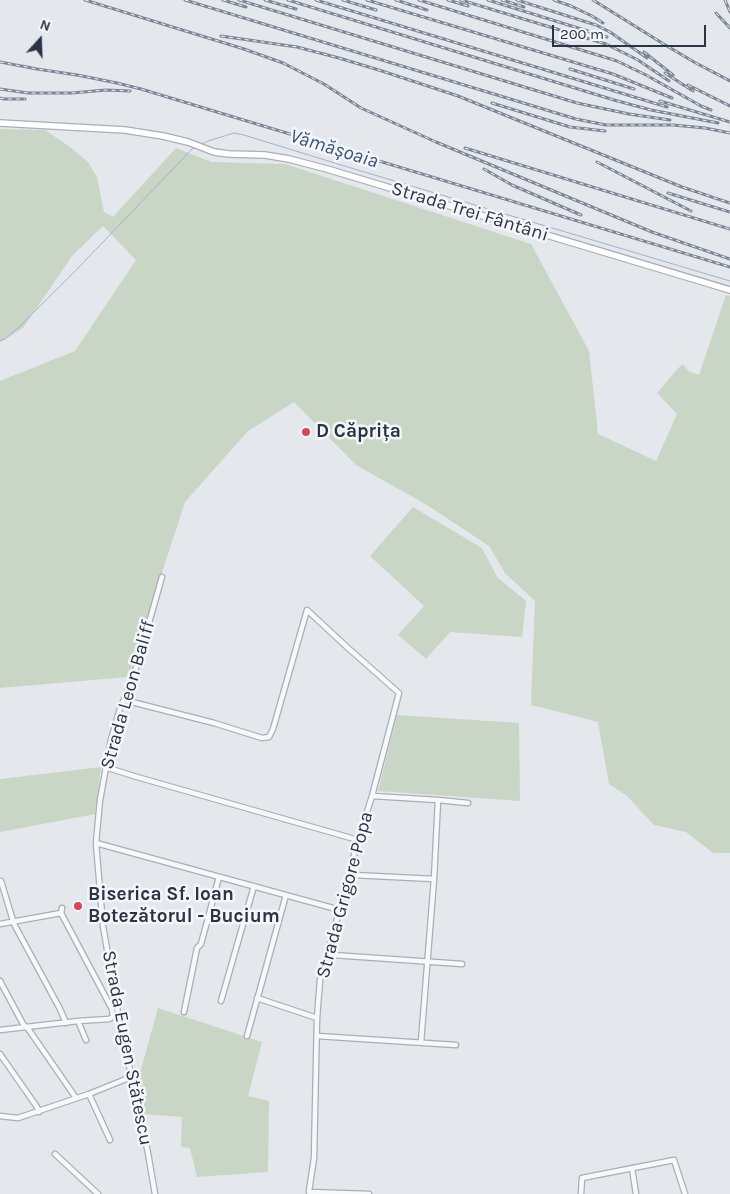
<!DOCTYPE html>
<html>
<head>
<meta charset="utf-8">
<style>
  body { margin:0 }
  #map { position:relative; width:730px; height:1194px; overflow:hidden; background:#e4e7ec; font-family:Karla,sans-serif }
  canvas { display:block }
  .north { position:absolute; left:15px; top:15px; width:50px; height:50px; -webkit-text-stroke:4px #f4f6f9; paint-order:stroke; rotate:20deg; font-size:14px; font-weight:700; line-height:20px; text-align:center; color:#2b3445 }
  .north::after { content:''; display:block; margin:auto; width:18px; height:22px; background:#2b3445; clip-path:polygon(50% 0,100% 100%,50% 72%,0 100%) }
  .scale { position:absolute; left:552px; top:25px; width:154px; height:22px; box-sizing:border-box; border:2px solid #2b3445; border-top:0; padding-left:6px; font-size:15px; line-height:18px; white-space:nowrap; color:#2b3445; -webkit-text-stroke:4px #f4f6f9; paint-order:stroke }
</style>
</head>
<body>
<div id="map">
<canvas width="730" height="1194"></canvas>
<div class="north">N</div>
<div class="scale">200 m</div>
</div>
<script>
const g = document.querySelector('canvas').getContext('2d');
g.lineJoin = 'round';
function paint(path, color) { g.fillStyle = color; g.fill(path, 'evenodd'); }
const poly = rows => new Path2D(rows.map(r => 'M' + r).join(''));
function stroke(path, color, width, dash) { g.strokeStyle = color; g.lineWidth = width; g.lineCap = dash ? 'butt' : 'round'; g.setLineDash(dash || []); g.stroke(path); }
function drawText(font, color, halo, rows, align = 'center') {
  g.font = font + ' Karla,sans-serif'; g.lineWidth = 5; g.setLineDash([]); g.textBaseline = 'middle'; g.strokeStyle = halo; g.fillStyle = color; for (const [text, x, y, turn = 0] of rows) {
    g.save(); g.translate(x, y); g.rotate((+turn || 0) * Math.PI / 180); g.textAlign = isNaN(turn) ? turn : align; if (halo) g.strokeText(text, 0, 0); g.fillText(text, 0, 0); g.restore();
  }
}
const green = poly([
  [0,129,45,130,70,147,88,162,97,177,104,212,113,217,176,148,212,162,285,164,531,244,589,351,598,434,656,461,677,414,657,393,682,364,690,372,699,375,726,295,730,296,730,853,713,853,686,832,654,825,626,795,609,784,598,722,531,705,535,601,505,573,489,546,427,505,356,465,294,402,248,431,185,502,128,677,0,688,0,381,75,351,136,260,103,226,72,256,23,328,0,342],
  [413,507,482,548,497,577,526,601,522,637,450,632,426,659,398,635,424,606,370,556],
  [397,715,519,723,520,801,378,791],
  [101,767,95,814,0,832,0,779],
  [158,1008,262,1042,248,1096,269,1101,268,1172,197,1177,190,1148,181,1147,182,1117,143,1114,137,1084]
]);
const stream = poly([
  [202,144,208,141,234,133,244,135,341,165,730,281],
  [0,341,5,339,18,328,82,264,192,149,196,147]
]);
const street = poly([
  [124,700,214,723,262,738,269,737,273,729,307,610,348,648,399,693,372,796,358,840,328,953,322,968,320,980,317,1018,314,1158,309,1191],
  [105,767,137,777,358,840],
  [372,796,438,800,468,803],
  [96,843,340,910],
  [349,874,353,875,434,879],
  [1,881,14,924,60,1009,66,1023],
  [0,924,61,913],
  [328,953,333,955,462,964],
  [0,981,23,1024,29,1030,76,1098],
  [257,998,317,1018],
  [221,1001,254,886],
  [184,1012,197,948,201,944,219,877],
  [78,1021,86,1040],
  [0,1030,78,1021,109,1019,113,1017,112,1009,61,913,62,908],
  [247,1036,286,895],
  [317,1036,456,1045],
  [421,1042,434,879,438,800],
  [0,1054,37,1107,39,1112],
  [89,1094,110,1140],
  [0,1116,18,1118,89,1094,131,1077],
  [55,1154,98,1194],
  [632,1168,636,1194],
  [309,1192,369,1194],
  [155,1194,148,1153,119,1019,103,926,96,843,100,800,111,740,121,705,124,700,137,665,162,577],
  [581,1194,582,1178,674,1160,685,1194]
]);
const secondary = poly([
  [0,123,125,130,163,136,188,142,214,152,229,154,265,155,289,159,327,169,730,290]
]);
const rail = poly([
  [85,0,244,49,283,63,324,84,361,108,436,142,652,232,730,259],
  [185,0,576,119,606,125,673,125,705,128,730,133],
  [223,0,246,7],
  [239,0,577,103,629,114,670,120],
  [265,0,296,9],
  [288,0,614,100,651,110,718,123],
  [316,0,667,107],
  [343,0,376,10],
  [367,0,613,74,672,98],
  [396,0,427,10],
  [419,0,617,61,646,75,701,106,711,110],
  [448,0,468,6],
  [461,0,606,44,638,60,669,81],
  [488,0,607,37],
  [502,0,524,7],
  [517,0,596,25,610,32,647,58],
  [554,0,571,6,592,16,603,23],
  [593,0,662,43,694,62,730,81],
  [725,0,730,12],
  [716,13,730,28],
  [221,36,297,47,339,58,382,71,458,96,682,187,730,203],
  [644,52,673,75],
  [0,62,37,69,77,75,117,83,141,89,730,267],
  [570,69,634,89],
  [665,73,693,91],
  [688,85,730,106],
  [0,89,28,93,72,93,106,90,130,91],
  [0,98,4,99,25,99],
  [660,101,730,122],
  [492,103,570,127,605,131],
  [465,148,730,229],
  [597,162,691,211],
  [484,169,512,185,581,215],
  [668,193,730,212]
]);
const markers = [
  [306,432,5,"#d1495b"],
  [78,906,5,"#d1495b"]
];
const streetNames = [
  ["Strada Trei Fântâni",470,212,17],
  ["Strada Leon Baliff",128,695,-74],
  ["Strada Grigore Popa",345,895,-75],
  ["Strada Eugen Stătescu",127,1048,79]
];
const poiNames = [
  ["D Căprița",316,432],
  ["Biserica Sf. Ioan",88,895],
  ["Botezătorul - Bucium",88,917]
];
const waterNames = [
  ["Vămășoaia",334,149,17]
];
paint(green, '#c9d6c5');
stroke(stream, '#9fb4cc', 1);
stroke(street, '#a9aeb7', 7);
stroke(secondary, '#a9aeb7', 8);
stroke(street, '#f7f8fa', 4.5);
stroke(secondary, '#fff', 5.5);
stroke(rail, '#7d8696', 3);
stroke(rail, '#f4f6f9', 1, [4]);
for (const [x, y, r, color] of markers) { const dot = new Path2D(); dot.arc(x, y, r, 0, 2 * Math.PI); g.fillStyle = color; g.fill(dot); stroke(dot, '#f4f6f9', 2); }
drawText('19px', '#2b3445', '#f4f6f9', streetNames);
drawText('bold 19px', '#2b3445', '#f4f6f9', poiNames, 'left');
drawText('italic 20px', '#34527a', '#f4f6f9', waterNames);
</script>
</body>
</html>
